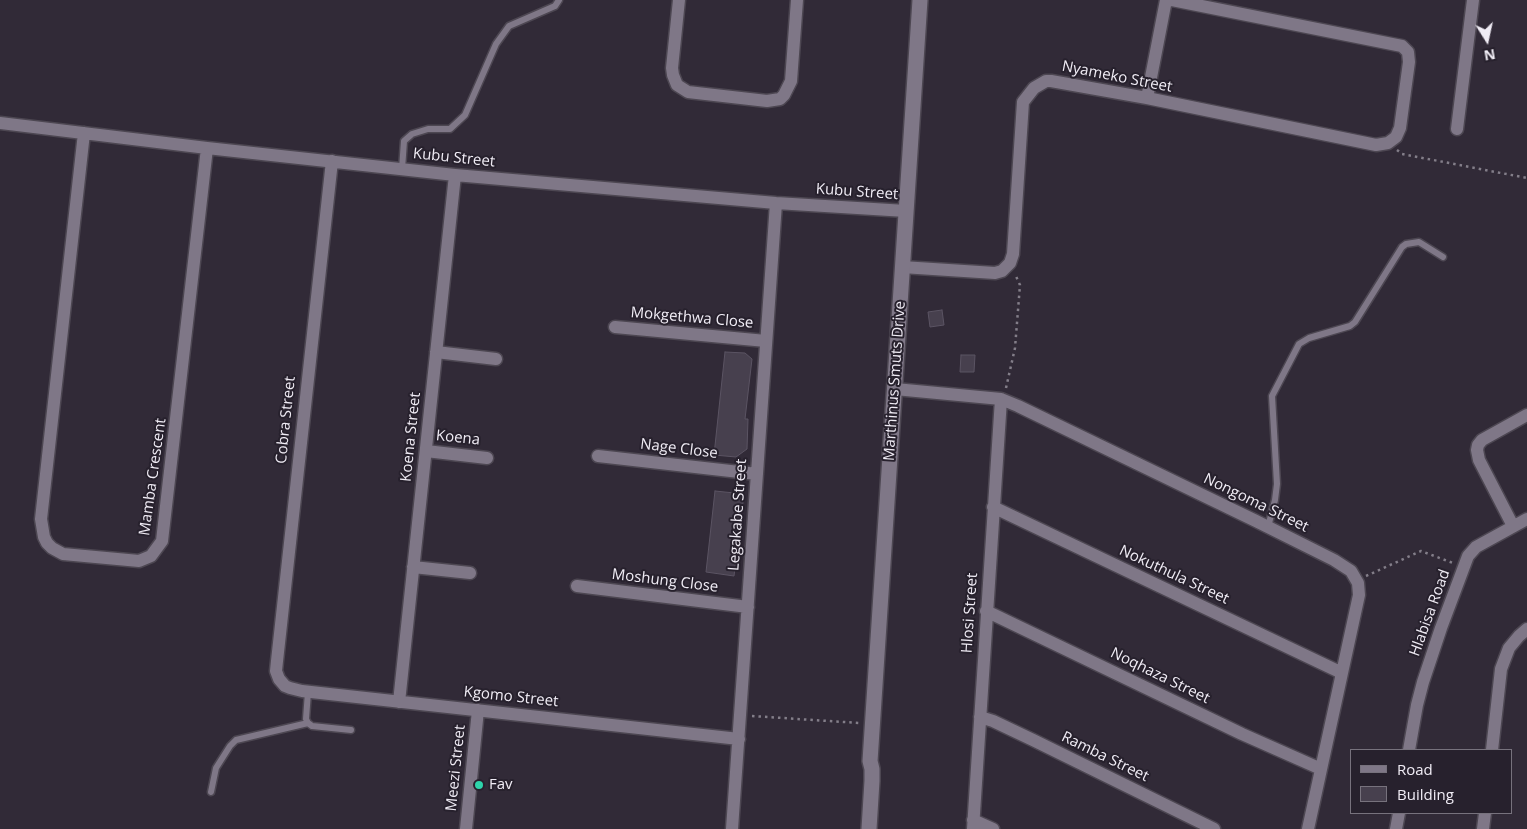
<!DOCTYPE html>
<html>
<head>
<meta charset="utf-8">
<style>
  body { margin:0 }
  #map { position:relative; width:1527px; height:829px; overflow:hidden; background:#312a37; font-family:"Open Sans",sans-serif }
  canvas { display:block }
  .legend { position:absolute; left:1350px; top:749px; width:162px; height:65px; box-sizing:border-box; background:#27212d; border:1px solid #77727d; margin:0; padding:6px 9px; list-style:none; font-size:15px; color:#f0ecf5 }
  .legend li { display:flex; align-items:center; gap:10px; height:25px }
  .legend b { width:25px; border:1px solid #77727d }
  .north { position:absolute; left:1462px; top:15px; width:50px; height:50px; -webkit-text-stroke:4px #27212d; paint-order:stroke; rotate:170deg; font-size:14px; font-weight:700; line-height:20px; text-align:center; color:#f0ecf5 }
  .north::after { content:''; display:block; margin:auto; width:18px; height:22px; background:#f0ecf5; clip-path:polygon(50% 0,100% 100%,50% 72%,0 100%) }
</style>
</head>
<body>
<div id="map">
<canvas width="1527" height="829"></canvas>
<ul class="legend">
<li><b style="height:6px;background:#7f7787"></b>Road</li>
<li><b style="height:14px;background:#47404e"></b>Building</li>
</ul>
<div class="north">N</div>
</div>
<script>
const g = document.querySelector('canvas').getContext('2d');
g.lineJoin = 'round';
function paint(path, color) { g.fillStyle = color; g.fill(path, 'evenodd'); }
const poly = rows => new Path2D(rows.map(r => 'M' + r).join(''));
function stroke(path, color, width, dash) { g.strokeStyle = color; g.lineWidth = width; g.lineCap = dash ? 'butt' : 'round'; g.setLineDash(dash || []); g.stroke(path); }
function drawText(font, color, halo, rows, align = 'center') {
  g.font = font + ' "Open Sans",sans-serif'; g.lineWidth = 4; g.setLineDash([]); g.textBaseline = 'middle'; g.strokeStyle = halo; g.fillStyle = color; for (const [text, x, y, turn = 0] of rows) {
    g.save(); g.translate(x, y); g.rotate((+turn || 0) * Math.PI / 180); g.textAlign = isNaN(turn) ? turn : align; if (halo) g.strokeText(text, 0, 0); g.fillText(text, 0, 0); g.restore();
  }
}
const building = poly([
  [942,310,944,325,930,327,928,312,942,310],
  [725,352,745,353,752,359,745,419,748,419,747,449,736,457,714,455,725,352],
  [961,355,975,355,974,372,960,372,961,355],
  [715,491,744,494,734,576,706,572,715,491]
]);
const path = poly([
  [1397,150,1402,154,1527,178],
  [1006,388,1015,348,1020,285,1015,274],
  [1366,576,1421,551,1453,563],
  [752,716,859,723]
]);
const service = poly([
  [402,169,404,141,412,134,428,129,450,129,465,115,496,44,509,26,555,6,559,0],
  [1268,527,1275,500,1277,484,1272,396,1299,344,1309,338,1350,326,1355,322,1402,247,1406,244,1419,242,1443,257],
  [308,692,306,719,308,723,312,726,351,730],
  [211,792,216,768,230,746,236,740,308,723]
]);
const minor = poly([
  [679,0,672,68,673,75,677,85,688,92,767,101,780,99,784,95,791,81,797,0],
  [1147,98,1166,0],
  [0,123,207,148,455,175,776,203,906,211],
  [1457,129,1473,0],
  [84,133,41,519,44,537,47,543,52,548,63,554,139,561,151,556,162,541,207,148],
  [332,161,277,661,276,671,279,679,285,686,290,688,302,691,739,739],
  [902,267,995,273,1002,271,1010,263,1013,254,1023,102,1034,88,1046,81,1051,81,1147,98,1376,145,1388,143,1396,137,1400,128,1409,62,1408,52,1402,46,1172,0],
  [615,327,766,341],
  [436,352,496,359],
  [895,389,1001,399,1018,406,1256,521,1334,560,1351,571,1358,583,1359,595,1308,829],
  [426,451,487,458],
  [598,456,757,474],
  [993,507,1342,673],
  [1513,526,1479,460,1477,450,1478,445,1482,440,1527,415],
  [413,567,470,573],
  [577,586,748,607],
  [986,611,1242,734,1321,769],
  [399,702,455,175],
  [980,717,993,721,1033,740,1214,829],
  [1409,750,1417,705,1423,682,1441,628,1468,556,1476,547,1527,519],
  [1492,750,1501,669,1509,648,1519,636,1527,629],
  [973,820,993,829],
  [466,829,478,710],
  [732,829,776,203],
  [973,829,1001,399],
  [1396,829,1399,813],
  [1483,829,1485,813]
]);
const tertiary = poly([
  [869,829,872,781,872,769,870,761,920,0]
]);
const markers = [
  [479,785,5,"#2ed4ab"]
];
const streetNames = [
  ["Nyameko Street",1117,77,11],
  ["Kubu Street",454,158,6],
  ["Kubu Street",857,192,4],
  ["Mokgethwa Close",692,318,5],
  ["Marthinus Smuts Drive",895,381,-86],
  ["Cobra Street",286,420,-84],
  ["Koena Street",411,437,-84],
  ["Koena",458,438,6],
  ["Nage Close",679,449,7],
  ["Mamba Crescent",153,477,-82],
  ["Nongoma Street",1256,503,26],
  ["Legakabe Street",738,515,-86],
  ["Nokuthula Street",1174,575,25],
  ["Moshung Close",665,581,7],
  ["Hlosi Street",970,613,-86],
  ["Hlabisa Road",1430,613,-70],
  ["Noqhaza Street",1160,676,26],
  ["Kgomo Street",511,697,6],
  ["Ramba Street",1105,757,26],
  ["Meezi Street",456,768,-84]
];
const poiNames = [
  ["Fav",489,785]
];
paint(building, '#47404e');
stroke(building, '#5b5463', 1);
stroke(service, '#4d4752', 9);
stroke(minor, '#4d4752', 15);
stroke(tertiary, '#4d4752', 18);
stroke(path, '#837e89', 2.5, [2.5, 4]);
stroke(service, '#7f7787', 6);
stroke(minor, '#7f7787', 12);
stroke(tertiary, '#7f7787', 15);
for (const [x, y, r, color] of markers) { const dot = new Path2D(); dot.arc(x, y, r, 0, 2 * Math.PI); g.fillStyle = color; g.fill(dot); stroke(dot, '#27212d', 2); }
drawText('15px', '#f0ecf5', '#27212d', streetNames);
drawText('15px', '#f0ecf5', '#27212d', poiNames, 'left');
</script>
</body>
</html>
